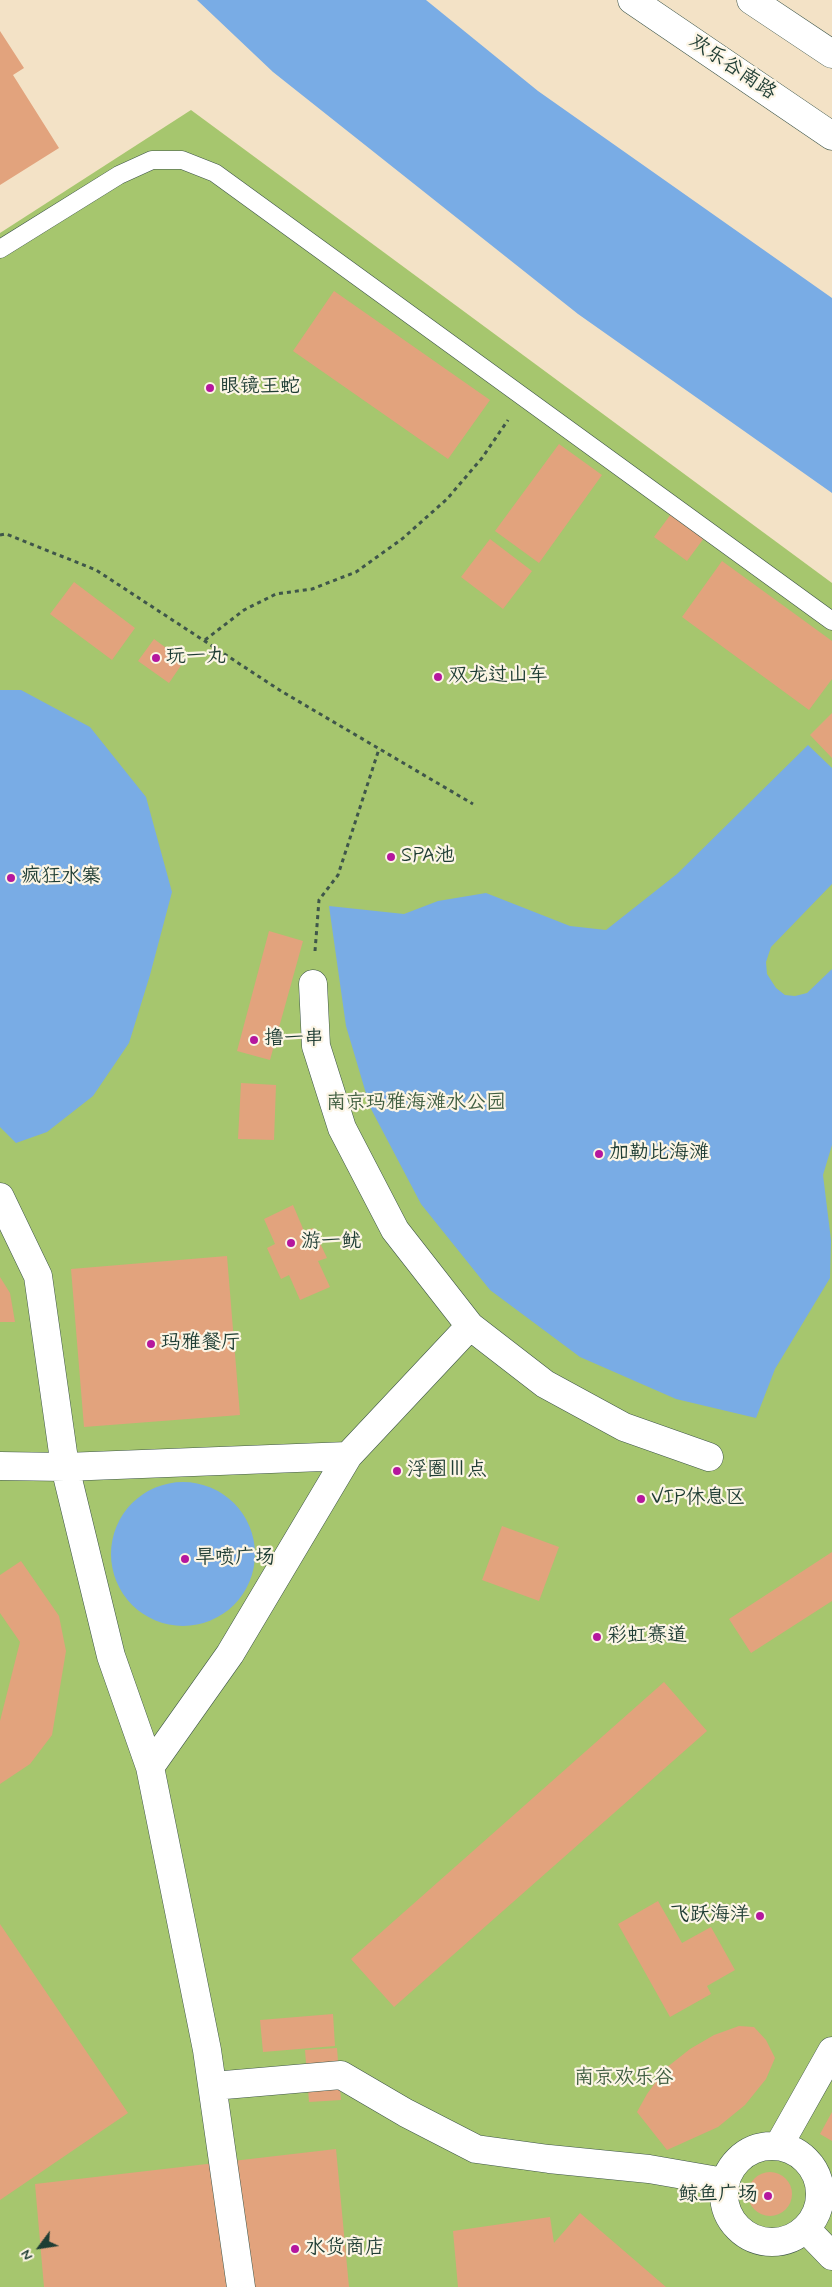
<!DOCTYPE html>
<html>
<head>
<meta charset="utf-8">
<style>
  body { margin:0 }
  #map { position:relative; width:832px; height:2287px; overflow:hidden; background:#f3e2c6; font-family:Mynerve,sans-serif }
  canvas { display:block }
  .north { position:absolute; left:15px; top:2222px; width:50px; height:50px; -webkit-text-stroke:4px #fcf5e5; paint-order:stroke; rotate:239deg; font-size:14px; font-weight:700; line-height:20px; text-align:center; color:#1f3d34 }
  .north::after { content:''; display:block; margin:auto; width:18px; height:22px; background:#1f3d34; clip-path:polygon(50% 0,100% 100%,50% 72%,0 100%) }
</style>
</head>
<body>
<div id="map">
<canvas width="832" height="2287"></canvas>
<div class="north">N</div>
</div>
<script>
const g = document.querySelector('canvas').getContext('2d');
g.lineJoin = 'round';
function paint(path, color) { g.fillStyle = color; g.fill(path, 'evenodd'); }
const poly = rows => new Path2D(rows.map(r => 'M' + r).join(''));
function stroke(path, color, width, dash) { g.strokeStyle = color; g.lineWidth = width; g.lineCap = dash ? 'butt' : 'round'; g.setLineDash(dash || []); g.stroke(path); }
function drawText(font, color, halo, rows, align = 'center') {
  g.font = font + ' Mynerve,"LXGW WenKai TC",sans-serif'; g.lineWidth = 4.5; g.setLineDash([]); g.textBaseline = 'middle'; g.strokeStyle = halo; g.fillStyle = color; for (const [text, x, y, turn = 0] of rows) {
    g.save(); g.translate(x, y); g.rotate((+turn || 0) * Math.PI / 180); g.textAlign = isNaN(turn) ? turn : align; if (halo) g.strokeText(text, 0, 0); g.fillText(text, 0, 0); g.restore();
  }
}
const green = poly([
  [191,110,832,583,832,2287,0,2287,0,233]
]);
const water = poly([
  [197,0,426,0,538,91,832,298,832,493,578,314,273,72],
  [0,690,21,690,90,727,146,797,172,892,150,975,129,1043,93,1096,47,1132,16,1143,0,1127],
  [808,745,832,768,832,884,771,947,766,962,767,974,776,988,785,995,795,996,807,993,832,969,832,1145,823,1175,831,1240,830,1278,775,1369,756,1418,676,1399,580,1357,490,1290,421,1204,370,1107,346,1026,329,906,404,914,438,901,486,893,570,926,606,930,677,874],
  '111 1554a72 72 0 1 1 144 0a72 72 0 1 1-144 0Z'
]);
const building = poly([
  [0,31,24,68,13,75,59,148,0,185],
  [334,291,490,400,448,459,293,351],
  [559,444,602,475,539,563,495,531],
  [671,514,704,538,687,561,654,537],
  [490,539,532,571,503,609,461,577],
  [722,561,832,641,832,679,809,710,682,617],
  [74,582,135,628,112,660,50,614],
  [154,639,184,661,169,683,138,661],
  [832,713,832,758,810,735],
  [269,931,303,941,270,1060,237,1051],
  [241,1083,276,1085,274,1140,238,1139],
  [293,1205,304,1231,313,1228,327,1258,318,1261,330,1287,300,1300,289,1275,281,1279,267,1248,275,1244,264,1219],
  [227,1256,240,1415,84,1427,71,1269],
  [0,1277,10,1293,15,1322,0,1322],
  [502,1526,559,1547,539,1601,482,1580],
  [832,1552,832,1601,751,1653,729,1619],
  [21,1561,59,1616,66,1651,52,1735,30,1764,0,1784,0,1721,20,1642,0,1613,0,1575],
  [664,1682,707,1731,394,2007,351,1959],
  [658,1901,682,1943,711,1927,735,1970,707,1986,711,1994,670,2017,618,1924],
  [0,1924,128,2113,0,2200],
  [333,2014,335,2046,263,2052,260,2020],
  [739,2026,754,2027,766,2040,775,2058,766,2079,745,2105,718,2127,667,2150,637,2112,647,2094,666,2068,690,2049,714,2035],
  [337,2048,341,2100,309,2102,305,2050],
  [832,2112,832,2141,820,2134],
  [336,2149,349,2287,44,2287,35,2184],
  '748 2194a22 22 0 1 1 44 0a22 22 0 1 1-44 0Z',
  [580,2213,666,2287,458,2287,453,2231,550,2217,554,2243]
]);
const path = poly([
  [0,535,6,534,96,570,281,691,473,804],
  [205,640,244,610,276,594,312,589,356,572,402,539,447,499,482,458,508,420],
  [315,951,319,900,338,875,379,749]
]);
const lane = poly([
  [0,249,119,175,152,160,182,160,215,173,832,621]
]);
const street = poly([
  [313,984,316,1046,342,1128,395,1230,470,1326,545,1384,624,1427,709,1457],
  [0,1197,38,1276,65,1467,111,1656,150,1767,207,2050,241,2287],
  [0,1466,65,1467,348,1456],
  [150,1767,230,1654,348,1456,470,1326],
  [213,2086,341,2075,406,2113,476,2149,549,2159,649,2169,724,2182],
  [779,2145,832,2051],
  '724 2194a48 48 0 1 1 96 0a48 48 0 1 1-96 0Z',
  [806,2229,832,2256]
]);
const secondary = poly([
  [632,0,832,136],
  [751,0,832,54]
]);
const markers = [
  [210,388,5,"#b5179e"],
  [156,658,5,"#b5179e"],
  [438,677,5,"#b5179e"],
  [391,857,5,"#b5179e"],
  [11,878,5,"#b5179e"],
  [254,1040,5,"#b5179e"],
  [599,1154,5,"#b5179e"],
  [291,1243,5,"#b5179e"],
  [151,1344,5,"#b5179e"],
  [397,1471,5,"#b5179e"],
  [641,1499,5,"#b5179e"],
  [185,1559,5,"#b5179e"],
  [597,1637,5,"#b5179e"],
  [760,1916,5,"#b5179e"],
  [768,2196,5,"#b5179e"],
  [295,2249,5,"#b5179e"]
];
const streetNames = [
  ["欢乐谷南路",732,68,34]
];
const poiNames = [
  ["眼镜王蛇",220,388],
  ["玩一丸",166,658],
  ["双龙过山车",448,677],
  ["SPA池",401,857],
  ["疯狂水寨",21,878],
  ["撸一串",264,1040],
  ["加勒比海滩",609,1154],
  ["游一鱿",301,1243],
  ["玛雅餐厅",161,1344],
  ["浮圈Ⅲ点",407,1471],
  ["VIP休息区",651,1499],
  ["旱喷广场",195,1559],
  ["彩虹赛道",607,1637],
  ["飞跃海洋",750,1916,"right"],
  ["鲸鱼广场",758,2196,"right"],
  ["水货商店",305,2249]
];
const parkNames = [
  ["南京玛雅海滩水公园",416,1104],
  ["南京欢乐谷",624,2079]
];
paint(green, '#a6c66e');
paint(water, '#79ace5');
paint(building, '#e2a37d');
stroke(lane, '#3f564a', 19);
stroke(street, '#3f564a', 29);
stroke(secondary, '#3f564a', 29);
stroke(path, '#3f564a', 3, [4, 4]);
stroke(lane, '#fff', 18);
stroke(street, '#fff', 28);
stroke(secondary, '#fff', 28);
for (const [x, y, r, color] of markers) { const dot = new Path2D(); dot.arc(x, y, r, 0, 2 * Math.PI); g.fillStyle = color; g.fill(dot); stroke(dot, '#fcf5e5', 2); }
drawText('20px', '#1f3d34', '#fcf5e5', streetNames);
drawText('20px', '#1f3d34', '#fcf5e5', poiNames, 'left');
drawText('20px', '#415f42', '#fcf5e5', parkNames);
</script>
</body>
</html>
